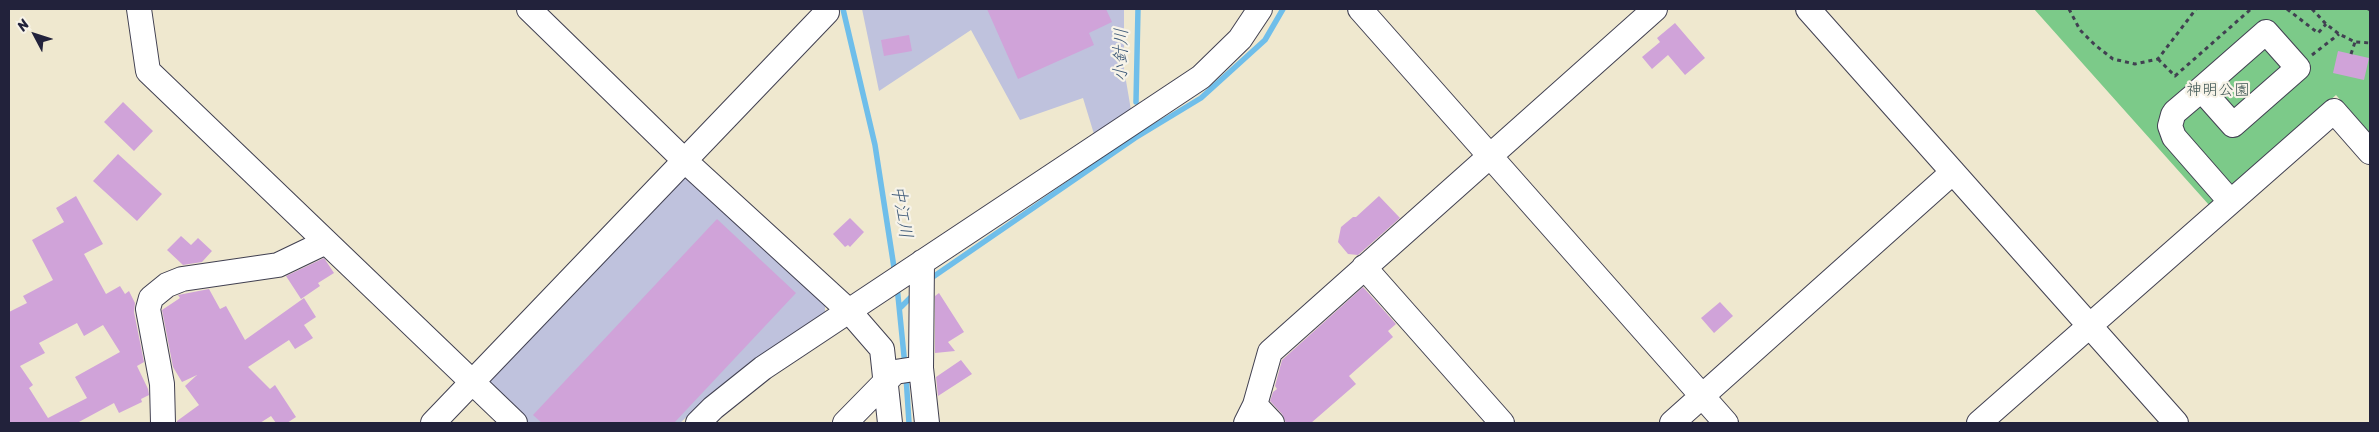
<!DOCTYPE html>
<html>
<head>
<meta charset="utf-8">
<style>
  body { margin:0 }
  #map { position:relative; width:2379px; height:432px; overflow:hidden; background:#efe8cf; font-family:Sriracha,sans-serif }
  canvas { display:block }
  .frame { position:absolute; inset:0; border:10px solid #22223b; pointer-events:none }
  .north { position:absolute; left:10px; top:10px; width:50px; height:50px; -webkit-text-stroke:4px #f7f3e8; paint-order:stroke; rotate:310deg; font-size:14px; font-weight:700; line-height:20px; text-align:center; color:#22223b }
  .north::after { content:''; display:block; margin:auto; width:18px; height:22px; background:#22223b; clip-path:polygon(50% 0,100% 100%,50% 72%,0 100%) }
</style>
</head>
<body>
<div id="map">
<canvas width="2379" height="432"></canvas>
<div class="frame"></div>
<div class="north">N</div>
</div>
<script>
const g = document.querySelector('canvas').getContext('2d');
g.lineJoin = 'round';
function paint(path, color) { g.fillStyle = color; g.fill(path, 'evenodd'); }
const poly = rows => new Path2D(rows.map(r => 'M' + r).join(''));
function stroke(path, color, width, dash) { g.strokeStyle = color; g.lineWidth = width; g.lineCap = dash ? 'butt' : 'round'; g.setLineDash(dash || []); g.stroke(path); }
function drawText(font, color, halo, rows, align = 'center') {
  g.font = font + ' Sriracha,"Klee One",sans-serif'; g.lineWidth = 4.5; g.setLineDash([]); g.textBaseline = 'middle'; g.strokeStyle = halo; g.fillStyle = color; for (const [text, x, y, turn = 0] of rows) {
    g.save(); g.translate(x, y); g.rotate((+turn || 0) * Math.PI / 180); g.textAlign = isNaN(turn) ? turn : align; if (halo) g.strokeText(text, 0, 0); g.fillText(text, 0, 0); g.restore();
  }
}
const industrial = poly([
  [862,9,1124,9,1124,69,1131,110,1094,134,1083,98,1020,120,971,30,879,91],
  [681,176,689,177,825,305,825,315,702,403,680,423,526,423,488,386,487,378]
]);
const green = poly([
  [2034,9,2370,9,2370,133,2336,95,2235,187,2231,183,2209,205]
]);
const stream = poly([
  [843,9,875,145,895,274],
  [1136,102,1138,9],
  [927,281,1135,138,1201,98,1265,40,1283,9],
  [897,286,905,366],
  [901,307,915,293],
  [906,376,909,423]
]);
const building = poly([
  [987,9,1106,9,1112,22,1089,33,1094,45,1018,79],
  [1675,23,1705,58,1685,75,1668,55,1652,69,1642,57,1660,42,1657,38],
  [909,35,912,51,884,56,881,40],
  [2338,51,2369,58,2364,80,2333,73],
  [123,102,153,131,134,151,104,122],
  [118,154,162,194,137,221,93,181],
  [76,196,103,244,84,254,106,294,120,286,125,294,129,291,135,303,134,312,144,362,137,366,148,389,149,395,141,399,142,402,119,413,114,403,77,423,9,423,9,312,27,303,23,296,53,280,32,240,64,222,56,208],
  [77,323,84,336,103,325,120,352,75,377,87,398,48,418,29,388,33,385,20,366,45,353,39,343],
  [1379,196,1400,218,1358,255,1348,254,1338,242,1341,227,1353,217,1356,217],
  [850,218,864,232,850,247,848,245,845,247,833,234],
  [717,219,796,293,674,423,542,423,533,415],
  [181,236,191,245,198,238,212,251,202,262,183,265,167,250],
  [324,258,334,273,318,283,320,286,301,299,286,276],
  [1363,287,1396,324,1388,331,1393,337,1349,376,1356,384,1311,423,1286,423,1282,414,1270,401,1273,392,1277,389,1275,386,1282,360],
  [209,289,220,309,226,306,245,340,304,298,316,317,304,325,313,338,295,349,289,340,248,367,270,389,275,385,296,417,287,423,276,423,271,416,260,423,177,423,177,421,199,405,185,386,197,375,182,382,173,367,162,310,180,298,178,295],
  [939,293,964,332,948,342,955,351,935,353,935,296],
  [1720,302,1733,316,1714,333,1701,318],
  [961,360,972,374,938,396,936,377]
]);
const path = poly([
  [2069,9,2080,30,2095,45,2113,59,2135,64,2158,59,2196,9],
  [2287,9,2318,33,2326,24],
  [2312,9,2326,24,2339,34,2355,42,2370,43],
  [2368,9,2370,10],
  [2351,54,2355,42],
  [2312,55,2339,34],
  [2158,59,2175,76,2251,9]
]);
const minor = poly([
  [139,9,148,71,515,423],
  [529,9,684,160,849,311,882,349,890,423],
  [1360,9,1726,423],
  [1808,9,2176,423],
  [2201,89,2233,125,2298,68,2266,32,2201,89,2195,95,2175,112,2173,115,2170,126,2174,137,2230,201],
  [922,262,921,368,927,423],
  [1364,267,1502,423],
  [1255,405,1272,423],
  [163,423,162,384,148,309,151,298,167,285,182,279,278,265,326,242],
  [433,423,827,12],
  [698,423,713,408,763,368,1201,77,1240,39,1260,9],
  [845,423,895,372,921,368],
  [1246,423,1255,405,1270,352,1655,9],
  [1672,423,1953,172],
  [1979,423,2334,111,2370,152]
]);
const parkNames = [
  ["神明公園",2218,91]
];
const waterNames = [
  ["小針川",1122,55,-89],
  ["中江川",901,212,81]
];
paint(industrial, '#bfc2dd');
paint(green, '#7cca89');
stroke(stream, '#6fbeea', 5.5);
paint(building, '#d0a3d9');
stroke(minor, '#414051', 26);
stroke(path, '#414051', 3, [4, 4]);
stroke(minor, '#fff', 24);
drawText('16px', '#3d5452', '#f7f3e8', parkNames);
drawText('italic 18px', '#3d5978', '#f7f3e8', waterNames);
</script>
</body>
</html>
